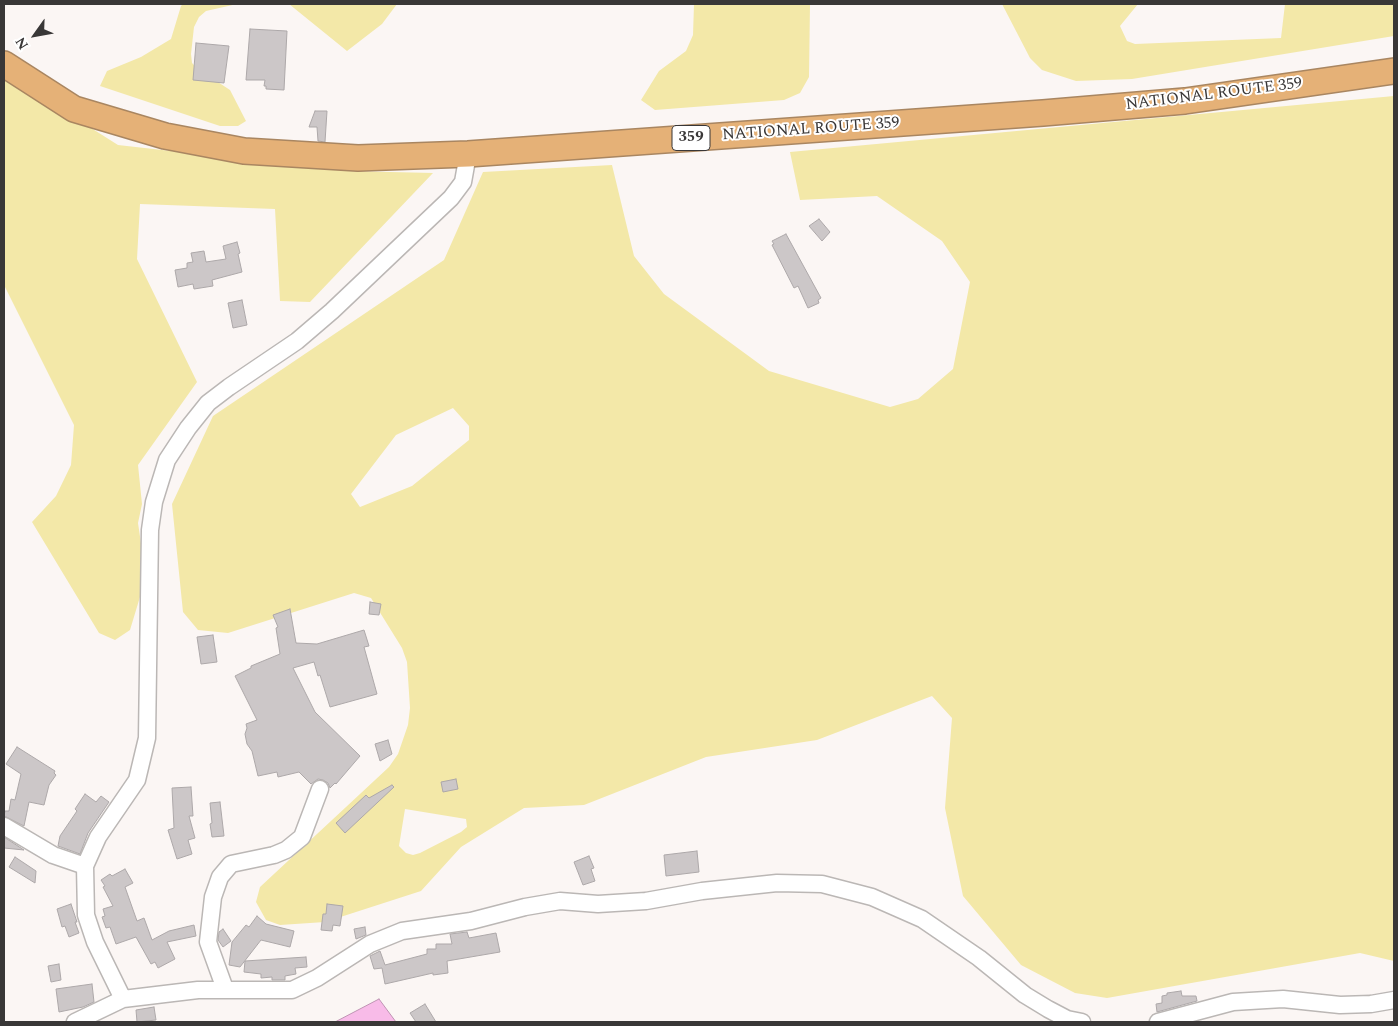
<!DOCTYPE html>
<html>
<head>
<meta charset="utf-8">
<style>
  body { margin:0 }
  #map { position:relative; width:1398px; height:1026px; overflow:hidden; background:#fbf6f4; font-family:Spectral,serif }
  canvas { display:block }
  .frame { position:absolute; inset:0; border:5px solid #393737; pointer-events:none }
  .north { position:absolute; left:10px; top:10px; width:50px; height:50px; -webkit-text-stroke:4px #fff; paint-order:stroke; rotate:238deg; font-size:14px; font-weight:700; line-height:20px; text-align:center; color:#393737 }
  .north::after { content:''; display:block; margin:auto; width:18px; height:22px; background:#393737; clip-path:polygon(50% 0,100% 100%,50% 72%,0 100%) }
</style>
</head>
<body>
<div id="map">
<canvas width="1398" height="1026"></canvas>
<div class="frame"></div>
<div class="north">N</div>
</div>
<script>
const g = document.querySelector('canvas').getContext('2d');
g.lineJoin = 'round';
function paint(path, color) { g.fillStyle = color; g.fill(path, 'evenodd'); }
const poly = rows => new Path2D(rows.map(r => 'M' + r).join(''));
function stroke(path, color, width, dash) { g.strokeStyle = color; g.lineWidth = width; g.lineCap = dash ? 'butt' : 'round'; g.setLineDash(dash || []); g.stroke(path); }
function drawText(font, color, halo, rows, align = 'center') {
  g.font = font + ' Spectral,serif'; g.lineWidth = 4; g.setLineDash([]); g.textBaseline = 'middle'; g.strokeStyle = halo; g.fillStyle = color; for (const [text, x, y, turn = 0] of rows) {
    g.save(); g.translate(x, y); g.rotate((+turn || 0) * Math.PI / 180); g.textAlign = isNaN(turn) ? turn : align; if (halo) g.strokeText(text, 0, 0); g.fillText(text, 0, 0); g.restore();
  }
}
const green = poly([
  [183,4,237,4,206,11,199,17,194,27,191,54,192,63,198,69,230,90,246,121,238,126,220,126,100,86,107,71,141,57,171,39,181,6],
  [289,4,397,4,382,24,347,51],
  [694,4,810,4,809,77,800,93,784,100,655,110,641,100,659,71,686,51,693,35],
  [1002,4,1138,4,1120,26,1127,41,1135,44,1281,38,1285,4,1394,4,1394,36,1132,79,1076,81,1042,70,1030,58],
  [4,73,118,145,348,171,433,173,310,302,280,301,275,209,140,204,137,259,197,382,138,465,142,504,138,523,146,577,130,630,115,640,99,633,32,522,56,496,71,465,74,425,4,285],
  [1394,96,1394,961,1360,953,1107,998,1075,993,1021,965,963,896,945,808,952,718,932,696,817,740,706,757,584,805,524,808,461,847,421,891,325,922,280,925,266,920,256,902,260,887,389,767,398,754,408,725,410,708,407,662,402,648,371,598,354,593,228,633,198,630,183,612,172,504,213,416,444,260,483,172,612,165,634,256,664,294,769,371,890,407,918,399,953,369,970,282,942,241,877,196,800,200,790,152],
  [453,408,469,426,469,440,412,486,360,507,351,494,396,435],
  [405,809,466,819,467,827,461,832,420,853,413,855,406,853,399,846]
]);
const water = poly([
  [379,999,396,1022,335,1022,379,999]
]);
const building = poly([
  [250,29,287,31,284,90,266,89,266,86,264,86,265,80,246,80,250,29],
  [196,43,229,46,224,83,193,80,196,43],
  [315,111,327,111,325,142,318,141,317,127,309,127,315,111],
  [819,219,830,232,822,241,809,226,819,219],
  [786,234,821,298,818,300,819,303,808,308,798,286,794,288,772,245,774,244,772,241,786,234],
  [237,242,240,253,238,254,242,272,212,280,213,286,194,289,193,284,178,287,175,270,187,268,187,263,193,262,191,253,204,251,206,262,226,259,223,246,237,242],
  [242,300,247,325,233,328,228,303,242,300],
  [370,602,381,604,379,615,369,614,370,602],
  [290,609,296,643,317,644,364,630,369,646,364,647,377,694,330,707,320,675,318,676,314,662,293,668,315,712,360,756,336,784,335,783,330,788,328,783,323,780,318,779,311,784,299,772,278,777,277,772,258,776,252,751,247,744,245,734,247,728,246,724,257,720,235,676,251,668,251,666,280,654,276,628,278,627,273,615,290,609],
  [213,635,217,662,201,664,197,637,213,635],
  [388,740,392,754,380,761,375,744,388,740],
  [17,747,55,771,54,773,56,775,49,785,44,805,29,802,24,826,4,816,5,811,9,811,11,799,15,800,21,774,6,764,17,747],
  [456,779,458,789,443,792,441,782,456,779],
  [392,785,394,787,345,833,336,823,366,795,369,798,392,785],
  [191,787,193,816,189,816,195,838,188,840,192,854,177,859,168,830,174,828,172,788,191,787],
  [85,794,96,802,101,796,109,802,88,833,80,854,58,846,60,836,77,811,75,809,85,794],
  [220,802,224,836,212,837,210,824,212,823,210,803,220,802],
  [4,837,24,850,4,848,4,837],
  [697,851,699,872,666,876,664,855,697,851],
  [589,856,594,868,591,869,595,881,583,885,574,862,589,856],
  [15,857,36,871,35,883,9,867,15,857],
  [125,869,133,883,125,887,137,921,144,918,152,940,169,931,194,925,196,936,167,942,175,959,158,968,155,962,151,964,136,937,116,944,110,927,106,928,102,917,105,916,103,909,113,906,103,887,105,886,101,880,110,874,112,876,125,869],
  [71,904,77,922,75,922,79,933,69,937,65,926,62,927,57,909,71,904],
  [327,904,343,906,340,926,333,925,332,931,321,930,323,914,326,914,327,904],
  [257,916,266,924,294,931,290,947,261,940,240,967,229,965,232,942,246,925,249,927,257,916],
  [365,927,366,935,356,939,354,929,365,927],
  [223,929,231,941,223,947,218,940,219,932,223,929],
  [467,932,469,938,496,933,500,952,447,961,448,973,433,975,433,973,385,984,382,968,374,969,370,956,380,951,385,965,427,954,427,949,436,949,436,944,452,944,450,934,467,932],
  [306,957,307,967,295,968,296,974,285,976,285,980,272,980,272,977,261,978,261,974,244,972,245,961,306,957],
  [59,964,61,980,51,982,48,966,59,964],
  [92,984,94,1002,83,1007,59,1012,56,989,92,984],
  [1181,991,1182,996,1196,996,1197,1001,1157,1012,1156,1004,1162,1003,1162,996,1167,995,1167,993,1181,991],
  [425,1004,436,1022,416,1022,410,1013,425,1004],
  [154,1007,156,1020,137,1022,136,1010,154,1007]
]);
const minor = poly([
  [4,826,53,855,85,866],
  [225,989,208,942,213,897,220,877,231,864,274,855,286,850,302,837,320,789],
  [123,999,95,942,86,915,85,866,98,837,137,780,147,738,150,530,154,502,167,460,188,428,208,403,229,387,297,341,332,311,451,198,463,182,468,154],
  [75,1022,123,999,198,990,292,990,317,978,370,944,402,931,471,921,525,907,560,901,598,904,646,901,702,891,777,883,822,884,872,897,922,919,979,958,1025,995,1048,1009,1067,1019,1082,1022],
  [1158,1022,1233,1002,1283,999,1340,1005,1371,1004,1394,1000]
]);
const highway = poly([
  [4,64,74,109,165,136,244,151,358,158,468,154,1043,113,1185,101,1394,71]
]);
const shields = [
  [691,138,38]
];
const shieldNames = [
  ["359",691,138]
];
const streetNames = [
  ["NATIONAL ROUTE 359",1214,95,-7],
  ["NATIONAL ROUTE 359",811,130,-4]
];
paint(green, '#f3e8a8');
paint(water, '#f8bbe8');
stroke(water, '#bf93b3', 1);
paint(building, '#ccc7c8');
stroke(building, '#ada8a9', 1);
stroke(minor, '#bbb7b5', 19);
stroke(highway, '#a98661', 28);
stroke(minor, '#fff', 16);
stroke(highway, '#e5b177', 25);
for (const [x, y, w] of shields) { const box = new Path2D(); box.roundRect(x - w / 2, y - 12.5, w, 25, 4); g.fillStyle = '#fff'; g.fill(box); stroke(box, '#393737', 1); }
drawText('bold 15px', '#393737', null, shieldNames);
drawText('16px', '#393737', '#fff', streetNames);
</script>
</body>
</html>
